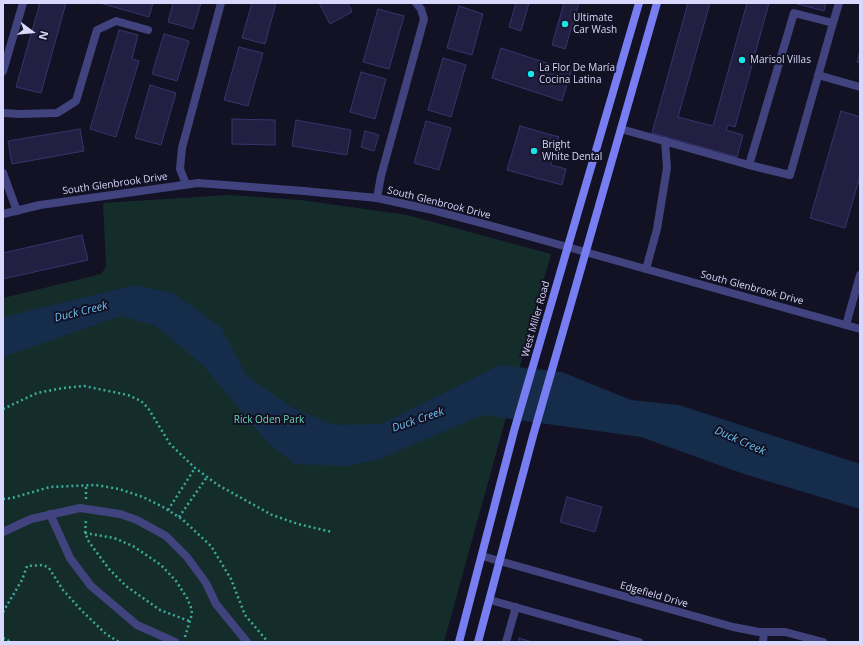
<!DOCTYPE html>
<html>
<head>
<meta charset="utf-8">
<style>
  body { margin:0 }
  #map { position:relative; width:863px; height:645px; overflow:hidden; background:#131124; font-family:"Open Sans",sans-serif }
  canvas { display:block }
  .frame { position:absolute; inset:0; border:4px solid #d9d7fb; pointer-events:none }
  .north { position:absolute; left:12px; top:12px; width:40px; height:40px; -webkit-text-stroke:3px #131124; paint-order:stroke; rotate:106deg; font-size:11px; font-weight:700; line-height:16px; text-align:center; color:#d9d7fb }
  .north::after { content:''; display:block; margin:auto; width:14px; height:18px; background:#d9d7fb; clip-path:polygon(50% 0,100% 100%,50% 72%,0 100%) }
</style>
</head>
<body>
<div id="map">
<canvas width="863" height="645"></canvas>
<div class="frame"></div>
<div class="north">N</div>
</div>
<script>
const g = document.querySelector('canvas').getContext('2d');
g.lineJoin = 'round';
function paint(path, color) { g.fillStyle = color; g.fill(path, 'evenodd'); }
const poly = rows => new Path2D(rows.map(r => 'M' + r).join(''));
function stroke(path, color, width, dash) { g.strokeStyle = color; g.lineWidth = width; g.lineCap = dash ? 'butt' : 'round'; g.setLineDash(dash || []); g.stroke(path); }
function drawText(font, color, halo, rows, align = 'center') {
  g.font = font + ' "Open Sans",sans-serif'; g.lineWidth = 4; g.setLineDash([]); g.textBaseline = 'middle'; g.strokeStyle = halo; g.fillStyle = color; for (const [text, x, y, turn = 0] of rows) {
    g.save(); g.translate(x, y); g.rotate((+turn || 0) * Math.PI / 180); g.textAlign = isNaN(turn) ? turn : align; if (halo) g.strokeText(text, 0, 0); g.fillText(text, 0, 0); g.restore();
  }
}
const green = poly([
  [228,195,301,200,407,215,551,254,444,642,3,642,3,298,101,274,106,267,103,203]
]);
const water = poly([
  [135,285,173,293,221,327,246,375,291,407,335,425,381,424,500,365,562,372,631,400,679,405,860,464,860,509,744,474,641,437,482,415,380,459,347,466,294,464,267,442,204,366,156,326,121,316,3,357,3,317]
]);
const building = poly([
  [40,3,66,3,41,93,16,87,40,3],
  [100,3,153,3,149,17,100,3],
  [173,3,201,3,193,29,168,22,173,3],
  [252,3,276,3,265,44,242,38,252,3],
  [319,3,348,3,352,12,330,24,319,3],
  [516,3,529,3,521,31,509,27,516,3],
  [564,3,579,3,565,49,552,45,564,3],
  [688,3,710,3,678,117,713,126,747,3,769,3,735,127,728,125,726,130,743,135,737,157,652,133,688,3],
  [794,3,826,3,824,11,794,3],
  [459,6,483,14,472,55,447,48,459,6],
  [378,9,404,16,389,69,363,62,378,9],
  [119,30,138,35,132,59,139,61,116,137,90,129,119,30],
  [164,34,189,41,177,81,152,74,164,34],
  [239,47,263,53,248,106,224,100,239,47],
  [501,48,571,71,562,101,492,78,501,48],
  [860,50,860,63,857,62,860,50],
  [443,58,466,65,451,117,428,110,443,58],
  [361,72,386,79,375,119,350,112,361,72],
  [150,85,176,93,161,145,135,138,150,85],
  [841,111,860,117,860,176,845,228,810,218,841,111],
  [232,119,275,120,275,145,232,144,232,119],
  [296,120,351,130,347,155,292,146,296,120],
  [426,121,451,128,439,170,414,163,426,121],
  [520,126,559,137,551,165,566,169,562,185,507,170,520,126],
  [80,129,84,151,12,164,8,141,80,129],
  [365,131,379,135,374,151,361,147,365,131],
  [82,235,88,260,3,279,3,253,82,235],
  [567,497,602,507,595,532,560,522,567,497],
  [519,638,532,642,518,642,519,638]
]);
const path = poly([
  [3,409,37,393,63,388,84,386,128,395,141,401,148,408,170,444,195,468,218,485,272,515,298,524,332,532],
  [3,499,12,498,50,487,96,485,119,489,143,497,163,507,182,519,211,546,231,579,245,615,268,642],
  [86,499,86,485],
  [168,510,195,468],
  [179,517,207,477],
  [85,533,86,520],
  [3,612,22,580,27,566,43,565,49,568,63,590,82,611,106,634,119,642],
  [185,637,191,617,192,610,187,598,176,581,161,565,133,546,114,538,85,533,89,542,109,569,126,586,160,610,189,621],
  [3,638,11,642]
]);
const service = poly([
  [3,71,23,3],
  [818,75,860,87],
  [3,113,20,114,57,113,76,101,97,30,116,21,148,30],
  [621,129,749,165,794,13,833,23,839,3],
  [749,165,790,175,833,23],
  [3,173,17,211],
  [186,184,180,169,182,148,221,3],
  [377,198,381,176,424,19,421,9,416,3],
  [646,269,657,229,667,168,665,141],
  [846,325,860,275],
  [50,514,70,558,91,586,137,625,175,642],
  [3,532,31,519,80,508,120,514,137,520,166,536,187,557,206,583,216,604,247,642],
  [490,600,639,642],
  [506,642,516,607],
  [763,642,764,632]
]);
const tertiary = poly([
  [3,214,40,205,198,183,304,191,377,198,428,209,496,227,860,329],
  [482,556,733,627,759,632,785,632,823,642]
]);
const secondary = poly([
  [459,642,514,431,639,3],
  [478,642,533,436,657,3]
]);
const markers = [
  [565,24,4,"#16e5e9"],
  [742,60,4,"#16e5e9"],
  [531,74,4,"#16e5e9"],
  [534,151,4,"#16e5e9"]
];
const poiNames = [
  ["Ultimate",573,18],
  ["Car Wash",573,30],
  ["Marisol Villas",750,60],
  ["La Flor De María",539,68],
  ["Cocina Latina",539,80],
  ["Bright",542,145],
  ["White Dental",542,157]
];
const streetNames = [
  ["South Glenbrook Drive",115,184,-8],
  ["South Glenbrook Drive",439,203,14],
  ["South Glenbrook Drive",752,288,15],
  ["West Miller Road",536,319,-74],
  ["Edgefield Drive",654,595,16]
];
const parkNames = [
  ["Rick Oden Park",269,420]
];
const waterNames = [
  ["Duck Creek",81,312,-14],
  ["Duck Creek",418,420,-19],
  ["Duck Creek",740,441,24]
];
paint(green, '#142d2a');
paint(water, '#152d4a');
paint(building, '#231f43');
stroke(building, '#3a336d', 1);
stroke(path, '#3bac9c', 2.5, [2, 3]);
stroke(service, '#40437e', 8);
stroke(tertiary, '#40437e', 8);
stroke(secondary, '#777ef2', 8);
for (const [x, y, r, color] of markers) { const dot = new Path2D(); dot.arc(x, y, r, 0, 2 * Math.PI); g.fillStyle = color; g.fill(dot); stroke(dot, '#131124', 1.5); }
drawText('10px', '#d9d7fb', '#131124', poiNames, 'left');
drawText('10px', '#d9d7fb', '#131124', streetNames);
drawText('10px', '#6ad5b1', '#131124', parkNames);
drawText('italic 11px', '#6fc0f1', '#131124', waterNames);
</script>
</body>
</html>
